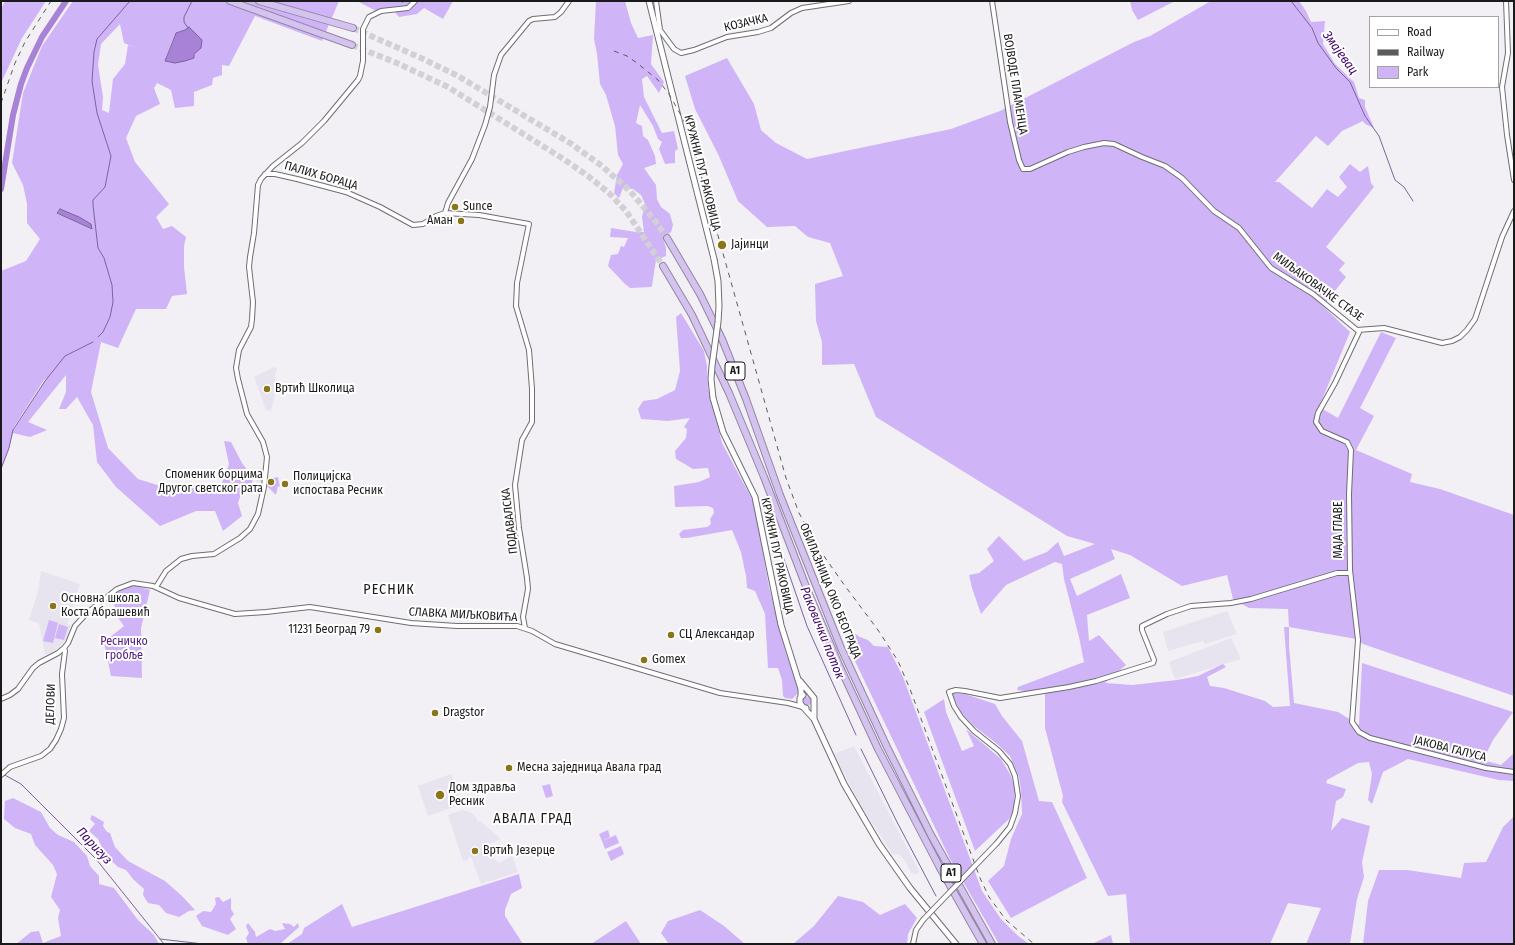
<!DOCTYPE html>
<html>
<head>
<meta charset="utf-8">
<style>
  body { margin:0 }
  #map { position:relative; width:1515px; height:945px; overflow:hidden; background:#f2f0f5; font-family:"Fira Sans Condensed",sans-serif }
  canvas { display:block }
  .frame { position:absolute; inset:0; border:2px solid #1a1a1b; pointer-events:none }
  .legend { position:absolute; left:1369px; top:16px; width:130px; height:72px; box-sizing:border-box; background:#fff; border:1px solid #a3a3a4; margin:0; padding:5px 7px; list-style:none; font-size:12px; color:#1a1a1b }
  .legend li { display:flex; align-items:center; gap:8px; height:20px }
  .legend b { width:20px; border:1px solid #a3a3a4 }
</style>
</head>
<body>
<div id="map">
<canvas width="1515" height="945"></canvas>
<div class="frame"></div>
<ul class="legend">
<li><b style="height:5px;background:#fff"></b>Road</li>
<li><b style="height:5px;background:#5b5b5d"></b>Railway</li>
<li><b style="height:11px;background:#d0b4f8"></b>Park</li>
</ul>
</div>
<script>
const g = document.querySelector('canvas').getContext('2d');
g.lineJoin = 'round';
function paint(path, color) { g.fillStyle = color; g.fill(path, 'evenodd'); }
const poly = rows => new Path2D(rows.map(r => 'M' + r).join(''));
function stroke(path, color, width, dash) { g.strokeStyle = color; g.lineWidth = width; g.lineCap = dash ? 'butt' : 'round'; g.setLineDash(dash || []); g.stroke(path); }
function drawText(font, color, halo, rows, align = 'center') {
  g.font = font + ' "Fira Sans Condensed",sans-serif'; g.lineWidth = 4; g.setLineDash([]); g.textBaseline = 'middle'; g.strokeStyle = halo; g.fillStyle = color; for (const [text, x, y, turn = 0] of rows) {
    g.save(); g.translate(x, y); g.rotate((+turn || 0) * Math.PI / 180); g.textAlign = isNaN(turn) ? turn : align; if (halo) g.strokeText(text, 0, 0); g.fillText(text, 0, 0); g.restore();
  }
}
const built = poly([
  [274,367,277,368,275,375,276,391,271,411,266,410,254,377],
  [264,466,263,482,261,488,258,482,256,481,255,473],
  [41,571,80,584,67,624,72,626,66,640,57,649,45,655,39,623,29,620,38,592],
  [1227,611,1237,634,1205,644,1203,641,1168,651,1163,632],
  [1231,638,1241,659,1175,679,1169,662],
  [854,746,919,871,918,874,911,873,905,861,899,854,893,855,858,801,834,754],
  [451,774,462,804,428,816,418,786],
  [462,810,470,812,476,817,478,822,480,821,501,839,487,845,492,857,499,863,512,856,518,872,481,884,471,857,469,857,468,860,463,861,448,815]
]);
const green = poly([
  [5,1,46,1,22,38,1,83,1,9],
  [73,1,339,1,322,41,255,16,229,66,222,65,222,75,213,78,212,85,194,92,194,106,175,108,171,90,157,83,154,88,160,104,136,116,126,138,135,162,169,204,156,217,163,229,172,226,186,237,184,246,184,267,187,294,172,296,166,309,136,309,118,348,101,342,91,392,108,448,138,479,170,489,202,486,218,494,229,464,224,441,231,442,242,463,253,478,251,487,243,488,238,503,242,516,223,531,215,511,196,511,160,526,116,487,97,462,93,425,77,397,66,409,59,409,66,392,66,375,28,422,47,430,30,437,13,433,9,448,1,469,1,271,26,261,40,239,27,223,27,204,23,185,12,163,23,93,42,46],
  [120,24,124,43,137,48,128,45,125,64,113,79,109,113,102,110,103,97,98,65,101,44],
  [185,30,173,62,166,57,172,41,176,33],
  [60,209,91,229,57,213],
  [46,379,45,381,13,431,14,427,44,380],
  [357,1,453,1,443,19,424,8,417,14,399,17,393,10,378,12],
  [596,1,625,1,631,23,638,38,653,35,651,64,664,82,659,93,647,76,642,79,644,97,662,133,674,131,678,149,675,151,675,163,665,164,659,149,662,142,658,139,653,126,640,105,636,123,642,126,643,136,648,140,655,156,656,164,644,168,656,185,657,199,661,207,670,214,673,225,671,232,663,238,666,248,666,256,656,260,652,286,651,287,630,288,625,284,608,266,611,255,618,254,621,246,624,247,628,238,610,237,611,228,636,232,644,232,642,217,645,204,641,195,633,189,623,188,619,198,614,193,617,175,623,164,618,155,615,126,606,95,600,84,597,54,594,39],
  [1130,1,1175,1,1138,20,1132,10],
  [1211,1,1299,1,1306,11,1311,22,1325,21,1323,44,1335,64,1354,82,1359,98,1365,100,1365,107,1374,128,1365,124,1363,121,1342,131,1328,146,1316,136,1275,182,1279,182,1312,208,1327,189,1338,197,1347,187,1339,177,1350,164,1360,172,1368,166,1371,183,1374,187,1326,247,1345,263,1339,270,1346,277,1323,306,1350,332,1319,407,1338,418,1381,332,1396,338,1360,408,1374,416,1356,450,1412,474,1410,482,1440,489,1514,515,1514,696,1363,644,1356,639,1289,627,1289,646,1294,703,1338,712,1359,725,1362,663,1513,712,1493,740,1483,760,1501,765,1514,753,1514,781,1499,780,1408,759,1383,772,1372,804,1368,800,1372,774,1369,762,1358,763,1327,780,1326,783,1346,789,1343,797,1336,801,1331,831,1342,818,1370,826,1362,862,1364,877,1357,899,1350,944,1306,944,1321,908,1288,903,1270,944,1129,944,1130,943,1126,894,1108,896,1062,802,1063,796,1045,728,1045,694,1017,690,1018,687,1084,662,1079,637,1064,579,1062,564,1055,562,1006,585,981,614,972,588,969,575,979,573,994,561,987,549,999,536,1024,561,1047,552,1058,542,1064,556,1095,544,1067,536,876,417,854,364,822,365,822,342,816,321,815,284,843,276,830,243,808,237,795,226,767,227,738,201,718,154,695,109,685,76,727,58,754,104,761,130,776,143,807,159,951,129,1000,111,1134,42,1150,36],
  [1111,549,1130,555,1182,586,1227,575,1233,599,1249,608,1288,609,1289,627,1284,627,1290,706,1273,707,1265,701,1224,688,1210,686,1207,677,1226,667,1223,664,1198,676,1177,680,1132,685,1105,683,1126,665,1099,635,1089,641,1087,615,1130,598,1121,574,1077,596,1070,579,1115,559],
  [681,313,704,351,707,366,708,388,722,443,754,503,769,587,786,653,798,688,798,693,792,699,785,698,783,696,782,680,778,668,768,668,765,614,755,591,747,588,746,576,741,552,732,530,687,538,681,538,679,534,683,530,707,527,711,524,710,519,714,513,713,508,708,506,675,507,674,486,699,482,710,477,708,468,693,469,676,459,675,451,686,438,687,429,684,427,690,418,668,421,641,419,638,409,643,401,657,399,675,390,680,371,676,317],
  [278,477,280,487,278,486,276,495,267,486,268,479],
  [133,585,150,590,141,628,142,678,111,676,104,642,124,626,119,619,111,595],
  [49,620,58,623,53,643,43,641],
  [59,624,68,627,64,640,55,638],
  [841,625,850,630,860,637,868,640,874,646,888,647,903,677,982,891,1001,919,1017,935,1029,944,999,944,950,859,853,657],
  [951,693,965,694,995,704,1002,716,1022,741,1039,801,1052,802,1087,878,1011,918,988,881,1004,866,1011,839,1022,814,1021,791,1019,777,1010,756,996,743,974,726,961,712],
  '802.5 701a4.5 4.5 0 1 1 9 0a4.5 4.5 0 1 1-9 0Z',
  [944,699,946,712,962,751,974,746,966,729,1001,759,1011,776,1015,788,1014,810,1009,819,975,851,924,712],
  [550,784,553,796,546,798,542,786],
  [13,798,41,812,50,828,58,835,74,842,87,856,90,866,99,876,99,884,114,888,138,920,154,935,159,944,16,944,31,932,39,931,43,943,61,936,58,918,60,910,51,897,57,874,53,865,35,845,31,834,15,828,4,819,5,801],
  [92,815,104,822,103,826,107,832,110,833,115,847,128,861,165,881,182,896,195,910,189,911,179,917,166,913,159,905,148,903,143,895,144,889,133,879,126,870,118,867,105,855,98,839,89,831,95,824,90,819],
  [1514,816,1514,944,1490,944,1485,943,1484,944,1363,944,1368,901,1379,870,1407,870,1461,878,1464,863,1486,862,1503,827],
  [608,830,610,837,602,841,599,834],
  [616,835,619,843,605,849,602,841],
  [621,846,624,854,611,861,607,852],
  [519,874,522,888,511,894,505,910,505,916,523,944,287,944,302,934,304,928,342,904,352,927],
  [838,896,863,902,880,915,905,904,917,918,908,934,907,944,793,944,814,926],
  [219,897,223,902,231,898,231,909,234,914,230,919,236,929,228,935,202,926,196,916,203,911,211,912,216,904,215,898],
  [700,910,724,926,745,944,669,944,661,933,668,921],
  [626,921,641,944,591,944],
  [248,923,255,932,256,937,270,929,275,931,285,929,282,923,290,924,294,927,298,923,299,927,280,944,248,944,246,938,249,933,246,926],
  [1111,935,1113,944,1092,944]
]);
const water = poly([
  [189,27,202,40,201,48,194,54,194,58,185,61,175,63,165,61,176,33,185,30,189,27],
  [60,209,79,217,91,224,92,229,57,213,60,209]
]);
const stream = poly([
  [1291,1,1312,28,1318,43,1336,68,1350,82,1365,116,1379,136,1395,180,1404,187,1413,201],
  [188,28,184,22,184,17,192,1],
  [98,337,103,332,110,317,113,302,112,285,104,258,98,248,93,205,93,200,105,187,111,156,97,113,92,81,94,52,97,39,130,1],
  [1,469,9,448,13,430,45,381,65,356,93,342],
  [776,536,807,626,856,735],
  [861,749,897,822,936,896],
  [3,774,21,784,96,859,164,944],
  [160,939,203,944]
]);
const river = poly([
  [1,189,13,115,21,84,27,68,42,37,66,1]
]);
const motorwayTunnel = poly([
  [353,28,421,58,458,76,570,143,602,166,630,191,656,222,667,238],
  [352,45,397,63,448,87,562,158,588,176,609,193,626,211,663,266]
]);
const tertiary = poly([
  [656,1,660,30,674,49,681,53,694,50,727,37,758,32,771,28,791,13,802,8,849,1],
  [992,1,1010,122,1019,160,1023,169,1030,169,1068,152,1084,147,1104,143,1114,144,1142,157,1165,166,1182,178,1214,211,1239,228,1271,268,1313,294,1357,330,1384,328,1442,343,1452,341,1460,337,1467,330,1475,319,1502,237,1514,211],
  [1506,1,1508,53,1502,87,1507,135,1514,180],
  [265,174,275,174,297,179,346,192,380,207,413,225,423,224,436,216,445,213,479,215,529,224,517,283,516,306,529,350,532,389,532,422,522,440,515,485,519,528,527,578,528,589,523,617,525,628],
  [445,213,448,203,472,159,485,125,490,107,494,75,501,55,529,21,533,19,555,17,561,12,569,1],
  [1360,330,1335,383,1318,413,1316,422,1322,431,1347,442,1351,450,1349,494,1350,570,1358,640,1352,722,1359,732,1370,738,1486,768,1514,772],
  [156,587,166,571,181,559,192,556,214,554,240,538,250,529,258,514,264,487,267,457,263,442,247,414,238,379,236,368,239,350,251,327,252,319,253,302,249,267,250,257,254,233,258,185,261,179,273,166,302,143,324,121,358,80,360,76,363,61,363,29,369,17,381,11,408,8,415,1],
  [1,699,10,695,18,689,33,668,39,663,58,653,64,648,68,643,75,626,87,613,117,589,133,583,153,586,179,598,235,614,266,612,310,607,411,623,457,626,517,626,532,631,555,644,720,693,788,703,803,707],
  [1,775,10,767,41,756,50,749,56,740,61,729,64,718,62,674,65,651,64,648],
  [997,843,1010,827,1015,813,1018,796,1015,776,1010,764,999,751,974,731,961,717,954,706,949,692,956,690,965,691,1000,698,1069,687,1096,681,1153,663,1154,660,1142,630,1142,626,1167,614,1191,606,1231,603,1251,599,1337,573,1350,573],
  [913,944,916,930,923,920]
]);
const secondary = poly([
  [649,1,714,259],
  [713,398,723,432,755,497,781,625,801,689,801,696],
  [800,681,814,698,814,718],
  [803,695,800,698,800,703,803,707,806,708],
  [804,708,814,719,844,784,879,844,910,888,956,944]
]);
const motorway = poly([
  [230,1,352,45],
  [259,1,353,28],
  [667,238,700,294,722,339,746,399,780,495,841,648,887,747,931,835,992,944],
  [663,266,692,315,729,393,764,477,805,584,839,665,878,749,940,868,983,944]
]);
const rail = poly([
  [399,1,403,2],
  [614,51,627,56,637,63,658,80,669,94,683,119,694,150,786,478,799,513,819,549,845,586,878,630,898,661,910,689,980,878,989,897,1006,920,1034,944],
  [1,103,15,63,25,42,51,1]
]);
const tertiaryBridge = poly([
  [923,920,997,843]
]);
const secondaryBridge = poly([
  [713,398,711,379,712,366,718,322,719,306,718,281,714,259]
]);
const markers = [
  [455,207,4,"#8a7518"],
  [461,221,4,"#8a7518"],
  [722,245,5,"#8a7518"],
  [267,389,4,"#8a7518"],
  [271,482,4,"#8a7518"],
  [285,484,4,"#8a7518"],
  [53,606,4,"#8a7518"],
  [378,630,4,"#8a7518"],
  [671,635,4,"#8a7518"],
  [644,660,4,"#8a7518"],
  [435,713,4,"#8a7518"],
  [509,768,4,"#8a7518"],
  [440,795,5,"#8a7518"],
  [475,851,4,"#8a7518"]
];
const shields = [
  [735,371,20],
  [951,873,20]
];
const shieldNames = [
  ["A1",735,371],
  ["A1",951,873]
];
const streetNames = [
  ["КОЗАЧКА",746,23,-13],
  ["ВОЈВОДЕ ПЛАМЕНЦА",1015,84,81],
  ["КРУЖНИ ПУТ РАКОВИЦА",702,173,76],
  ["ПАЛИХ БОРАЦА",321,176,16],
  ["МИЉАКОВАЧКЕ СТАЗЕ",1318,287,36],
  ["ПОДАВАЛСКА",510,521,-97],
  ["МАЈА ГЛАВЕ",1339,530,-90],
  ["КРУЖНИ ПУТ РАКОВИЦА",777,556,78],
  ["ОБИЛАЗНИЦА ОКО БЕОГРАДА",830,591,68],
  ["СЛАВКА МИЉКОВИЋА",463,615,3],
  ["ДЕЛОВИ",51,704,-88],
  ["ЈАКОВА ГАЛУСА",1450,749,14]
];
const poiNames = [
  ["Sunce",463,207],
  ["Аман",453,221,"right"],
  ["Јајинци",731,245],
  ["Вртић Школица",275,389],
  ["Споменик борцима",263,475,"right"],
  ["Другог светског рата",263,489,"right"],
  ["Полицијска",293,477],
  ["испостава Ресник",293,491],
  ["Основна школа",61,599],
  ["Коста Абрашевић",61,613],
  ["11231 Београд 79",370,630,"right"],
  ["СЦ Александар",679,635],
  ["Gomex",652,660],
  ["Dragstor",443,713],
  ["Месна заједница Авала град",517,768],
  ["Дом здравља",449,788],
  ["Ресник",449,802],
  ["Вртић Језерце",483,851]
];
const parkNames = [
  ["Ресничко",124,642],
  ["гробље",124,656]
];
const waterNames = [
  ["Змајевац",1340,53,54],
  ["Раковички поток",822,633,68],
  ["Паригуз",94,846,47]
];
const quarterNames = [
  ["РЕСНИК",389,590],
  ["АВАЛА ГРАД",533,819]
];
paint(built, '#e7e3ef');
paint(green, '#d0b4f8');
paint(water, '#a782d6');
stroke(water, '#7d639e', 1);
stroke(stream, '#7d639e', 1);
stroke(river, '#a782d6', 6);
stroke(motorwayTunnel, '#d2d0d4', 6, [6, 3]);
stroke(tertiary, '#6f6d72', 6);
stroke(secondary, '#6f6d72', 7);
stroke(motorway, '#9387a5', 8);
stroke(tertiary, '#fff', 4);
stroke(secondary, '#fff', 5);
stroke(motorway, '#d4c2ef', 6);
stroke(rail, '#5b5b5d', 1, [5, 5]);
stroke(tertiaryBridge, '#6f6d72', 6, []);
stroke(secondaryBridge, '#6f6d72', 7, []);
stroke(tertiaryBridge, '#fff', 4);
stroke(secondaryBridge, '#fff', 5);
for (const [x, y, r, color] of markers) { const dot = new Path2D(); dot.arc(x, y, r, 0, 2 * Math.PI); g.fillStyle = color; g.fill(dot); stroke(dot, '#fff', 1.5); }
for (const [x, y, w] of shields) { const box = new Path2D(); box.roundRect(x - w / 2, y - 9, w, 18, 3); g.fillStyle = '#fff'; g.fill(box); stroke(box, '#1a1a1b', 1); }
drawText('bold 11px', '#1a1a1b', null, shieldNames);
drawText('12px', '#1a1a1b', '#fff', streetNames);
drawText('12px', '#1a1a1b', '#fff', poiNames, 'left');
drawText('12px', '#511d80', '#fff', parkNames);
drawText('italic 13px', '#40026c', '#fff', waterNames);
g.letterSpacing = '1px';
drawText('14px', '#1a1a1b', '#fff', quarterNames);
g.letterSpacing = '0px';
</script>
</body>
</html>
